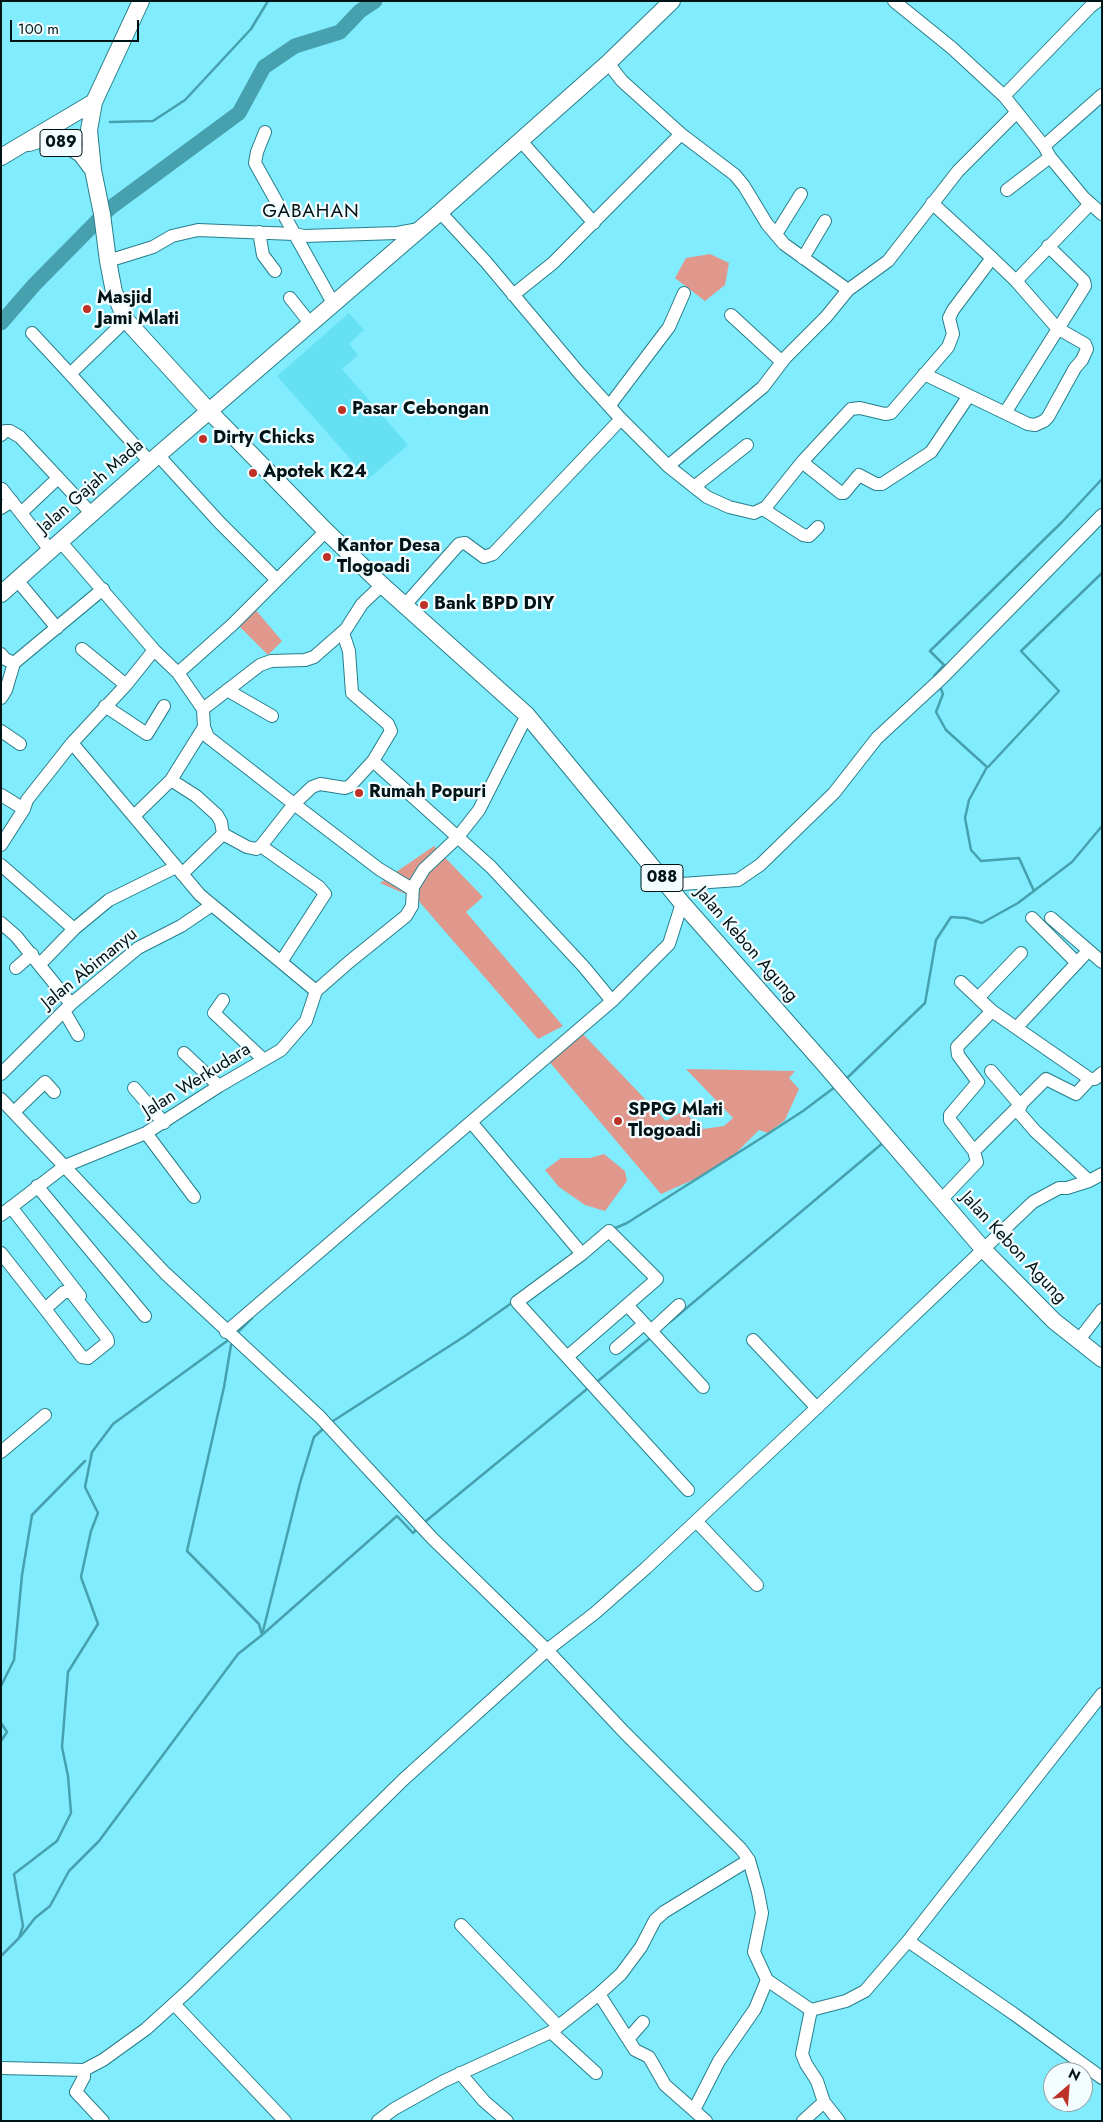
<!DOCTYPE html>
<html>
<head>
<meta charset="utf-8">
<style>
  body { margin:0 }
  #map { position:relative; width:1103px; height:2122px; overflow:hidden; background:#80ecfd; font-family:Jost,sans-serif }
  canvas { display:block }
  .frame { position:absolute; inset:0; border:2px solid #001417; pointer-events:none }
  .north { position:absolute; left:1043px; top:2062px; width:50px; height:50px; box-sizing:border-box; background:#f3fcfe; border:1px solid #929fa2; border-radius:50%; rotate:27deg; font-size:14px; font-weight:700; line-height:20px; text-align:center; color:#001417 }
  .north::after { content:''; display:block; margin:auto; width:18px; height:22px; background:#be3127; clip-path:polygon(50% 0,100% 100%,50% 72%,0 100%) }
  .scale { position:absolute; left:10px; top:20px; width:129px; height:22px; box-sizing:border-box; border:2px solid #001417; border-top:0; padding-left:6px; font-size:15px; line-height:18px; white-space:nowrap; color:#001417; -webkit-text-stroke:4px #f3fcfe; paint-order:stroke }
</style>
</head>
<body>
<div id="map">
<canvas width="1103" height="2122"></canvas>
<div class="frame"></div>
<div class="north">N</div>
<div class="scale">100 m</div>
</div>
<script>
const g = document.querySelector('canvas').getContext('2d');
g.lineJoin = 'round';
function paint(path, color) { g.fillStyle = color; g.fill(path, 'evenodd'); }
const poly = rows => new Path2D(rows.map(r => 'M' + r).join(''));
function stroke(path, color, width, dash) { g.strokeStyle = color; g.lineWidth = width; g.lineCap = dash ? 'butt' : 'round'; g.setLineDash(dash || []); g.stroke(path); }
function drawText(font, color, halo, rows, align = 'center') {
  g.font = font + ' Jost,sans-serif'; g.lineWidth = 4.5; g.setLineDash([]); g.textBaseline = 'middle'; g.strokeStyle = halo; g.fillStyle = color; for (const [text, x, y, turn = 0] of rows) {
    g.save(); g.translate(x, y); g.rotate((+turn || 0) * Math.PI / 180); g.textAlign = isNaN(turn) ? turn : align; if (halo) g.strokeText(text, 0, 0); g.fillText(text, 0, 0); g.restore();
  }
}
const built = poly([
  [349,313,364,330,349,344,358,355,342,369,408,445,368,479,277,376]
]);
const green = poly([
  [710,254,729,263,725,285,705,301,675,278,686,258],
  [254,608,282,641,268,655,237,624],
  [434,846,483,897,466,912,563,1026,538,1039,417,899,380,883],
  [581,1032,666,1121,683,1111,703,1129,724,1126,733,1118,686,1069,795,1071,789,1078,799,1089,785,1120,768,1133,759,1130,731,1158,704,1175,661,1194,547,1059],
  [604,1154,625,1171,627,1181,605,1211,585,1205,559,1187,545,1170,561,1158,590,1158]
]);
const stream = poly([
  [110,122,153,121,185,100,251,29,268,1],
  [934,676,944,665,930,651,1062,522,1102,479],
  [941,689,943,694,936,712,946,730,987,767,969,800,965,818,971,850,981,861,1019,858,1034,891],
  [988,767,1059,691,1021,651,1102,573],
  [846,1079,925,1003,936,940,951,917,966,918,982,923,1018,903,1072,862,1102,826],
  [613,1229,627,1223,763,1137,803,1111,835,1087],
  [670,1322,884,1142],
  [237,1333,252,1318],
  [231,1345,224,1387,187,1551,259,1624,262,1635,397,1516,413,1533,416,1530],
  [598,1381,649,1339],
  [333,1421,465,1336,513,1302],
  [426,1521,587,1389],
  [1,1686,14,1660,22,1575,32,1515,85,1461],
  [1,1723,7,1732,1,1741],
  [21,1936,35,1918,50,1906,69,1871,99,1841,238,1654,262,1635,300,1483,314,1437,324,1428],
  [1,1956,19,1938,23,1926,14,1874,57,1841,71,1813,68,1776,62,1747,68,1672,98,1624,81,1577,91,1531,98,1513,85,1487,92,1452,113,1424,227,1341]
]);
const river = poly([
  [1,323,34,285,110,208,239,113,264,67,295,46,340,32,360,11,375,1]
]);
const minor = poly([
  [894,1,952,48,1004,96,1044,146,1050,157,1084,198,1102,214],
  [608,63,622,81,681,134,735,175,744,186,767,224,784,244,848,290],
  [1004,96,1090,7,1098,1],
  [265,132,257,152,255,163,333,303],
  [520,140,594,223],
  [1044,146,1102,95],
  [1007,190,1050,157],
  [440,212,486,262,580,374,621,419,668,466,707,497,729,507,754,513,766,507,802,462,851,409,860,408,885,414,891,413,948,347,953,334,949,318,953,310,992,258,932,203],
  [259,232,263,255,275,271],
  [776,234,801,194],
  [803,258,825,221],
  [108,261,153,247,172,236,198,230,294,234,304,236,397,233,419,229],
  [1016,281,1090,204],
  [513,295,553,263,681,134],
  [290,298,310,323],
  [731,315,782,362],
  [126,320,70,374,150,462],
  [32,333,70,374],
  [924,374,1028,424,1035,425,1044,421,1048,417,1075,368,1082,360,1087,349,1085,344,1057,328,1016,281,992,258],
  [610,405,669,327,684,293],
  [1005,413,1085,286,1084,281,1048,246],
  [1,435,5,431,10,431,20,437,91,513],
  [158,455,219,522,277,580],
  [802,462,841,493,844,493,859,475,876,484,882,484,931,452,968,397],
  [668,466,763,387,785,358,826,317,848,290,888,261,958,171,1017,112],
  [694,487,747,445],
  [2,489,50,550],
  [1,508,12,501],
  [763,509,803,535,809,536,818,527],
  [21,513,58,478],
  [60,541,154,650],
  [17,580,57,628],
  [382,585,362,604,346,629,314,657,305,660,271,661,260,665,203,709,204,727,208,737,294,804,379,869,412,889],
  [404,606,459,544,465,543,484,557,493,554,621,419],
  [82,649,126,685],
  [1,654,5,659,14,663,103,589],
  [178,673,232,625,326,531],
  [227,690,272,716],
  [1,698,6,690,14,663],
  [105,706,147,734,164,706],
  [1,731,20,744],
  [72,743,200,895,316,991],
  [373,761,491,867,584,967,612,1001],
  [171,780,196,796,217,815,221,822,223,834],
  [1,795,24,809],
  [134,816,171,780,204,727],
  [1,845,24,809,27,800,72,743,126,685,154,650,178,673,203,709],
  [261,846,319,887,325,894,281,962],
  [1,865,74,929],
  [182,874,223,834,247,847,256,849,261,846,294,804,312,787,320,784,345,788,350,786,373,761,391,731,388,724,352,693,349,651,343,633],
  [668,885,738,880,760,865,834,793,877,738,943,677,1102,515],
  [1032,918,1077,963],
  [1051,918,1102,962],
  [1,923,16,936,71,1004],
  [40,964,74,929,109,900,176,867],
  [16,968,32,954],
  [961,982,978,998],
  [316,991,349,962,406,916,412,906,413,887,424,869,457,838,479,810,527,715],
  [223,1000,214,1013,264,1060],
  [64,1011,78,1035],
  [992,1011,978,998,1021,953],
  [1017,1027,1088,951],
  [184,1053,219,1086],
  [991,1071,1021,1106],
  [1,1074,71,1004,138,948,181,926,212,905],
  [134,1088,164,1123],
  [1,1099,165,1273,320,1417,432,1538,547,1650,624,1732,741,1849,749,1860,758,1892,762,1913,754,1952,767,1980,811,2010,846,2001,865,1991,908,1941,1014,2014,1102,2078],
  [1016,1109,1035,1131,1089,1181],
  [14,1112,45,1082,54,1092],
  [471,1122,582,1254],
  [146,1133,194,1197],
  [974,1151,1046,1079,1076,1094,1090,1079],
  [37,1186,145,1316],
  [941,1200,977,1162,974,1151,950,1120,950,1115,978,1082,958,1055,957,1047,992,1011,1090,1079,1095,1079,1102,1073],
  [11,1207,80,1296],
  [1,1215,65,1166,146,1133,219,1086,281,1050,306,1021,316,991],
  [609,1231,657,1279,567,1357,517,1302,582,1254,609,1231],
  [1,1253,45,1309,82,1357,88,1358,108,1342,107,1338,71,1292,64,1292,45,1309],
  [627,1305,703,1387],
  [651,1331,679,1305],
  [226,1332,612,1001,669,944,682,903],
  [753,1340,817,1408],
  [1078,1341,1102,1310],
  [616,1348,644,1324],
  [567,1357,688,1490],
  [1,1452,45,1415],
  [696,1521,757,1585],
  [461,1925,558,2026],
  [908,1941,1102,1694],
  [599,1994,635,2050,649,2057,665,2085,706,2121],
  [174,2004,285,2121],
  [811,2010,802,2054,806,2064,817,2081,824,2102,839,2121],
  [551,2032,596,2073],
  [628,2039,643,2022],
  [1,2068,84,2070,103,2060,146,2029,189,1990,404,1779,547,1650,595,1613,646,1568,807,1417,1033,1202,1059,1188,1067,1188,1089,1181,1102,1174],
  [84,2070,84,2077,76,2092,103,2121],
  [460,2073,484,2101,507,2121],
  [694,2110,719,2061,755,2009,767,1980],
  [378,2121,394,2109,444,2081,551,2032,599,1994,621,1974,641,1947,655,1920,664,1912,749,1860],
  [803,2121,824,2102]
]);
const major = poly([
  [141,1,94,102,89,130,93,170,102,214,108,261,114,292,126,320,209,411,326,531,382,585,527,715,682,903,825,1065,984,1250,1054,1321,1102,1359],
  [29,143,39,140,53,141,68,146,81,154,93,170],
  [1,157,94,102],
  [1,594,150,462,440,212,608,63,672,1]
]);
const markers = [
  [87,309,5,"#be3127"],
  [342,410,5,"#be3127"],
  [203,439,5,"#be3127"],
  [253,473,5,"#be3127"],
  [327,557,5,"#be3127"],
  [424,605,5,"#be3127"],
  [359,793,5,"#be3127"],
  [618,1121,5,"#be3127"]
];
const shields = [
  [61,143,42],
  [662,878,42]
];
const shieldNames = [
  ["089",61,143],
  ["088",662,878]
];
const poiNames = [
  ["Masjid",97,299],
  ["Jami Mlati",97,320],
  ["Pasar Cebongan",352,410],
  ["Dirty Chicks",213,439],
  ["Apotek K24",263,473],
  ["Kantor Desa",337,547],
  ["Tlogoadi",337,568],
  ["Bank BPD DIY",434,605],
  ["Rumah Popuri",369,793],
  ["SPPG Mlati",628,1111],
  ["Tlogoadi",628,1132]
];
const streetNames = [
  ["Jalan Gajah Mada",91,487,-41],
  ["Jalan Kebon Agung",746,945,49],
  ["Jalan Abimanyu",90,969,-39],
  ["Jalan Werkudara",197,1081,-32],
  ["Jalan Kebon Agung",1013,1248,47]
];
const neighbourhoodNames = [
  ["GABAHAN",311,212]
];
paint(built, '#66e1f4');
paint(green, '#e0988d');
stroke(stream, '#46a0ad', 2.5);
stroke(river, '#46a0ad', 15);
stroke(minor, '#287e8a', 14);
stroke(major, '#287e8a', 18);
stroke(minor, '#fff', 12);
stroke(major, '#fff', 16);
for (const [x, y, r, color] of markers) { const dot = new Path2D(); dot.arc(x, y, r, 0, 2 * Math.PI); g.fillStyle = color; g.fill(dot); stroke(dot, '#f3fcfe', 2); }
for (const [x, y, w] of shields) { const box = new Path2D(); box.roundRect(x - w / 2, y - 13.5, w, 27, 4); g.fillStyle = '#f3fcfe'; g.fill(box); stroke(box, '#001417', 1); }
drawText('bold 16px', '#001417', null, shieldNames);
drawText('bold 18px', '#001417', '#f3fcfe', poiNames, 'left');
drawText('18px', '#001417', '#f3fcfe', streetNames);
g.letterSpacing = '1px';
drawText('19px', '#001417', '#f3fcfe', neighbourhoodNames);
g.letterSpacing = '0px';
</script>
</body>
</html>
